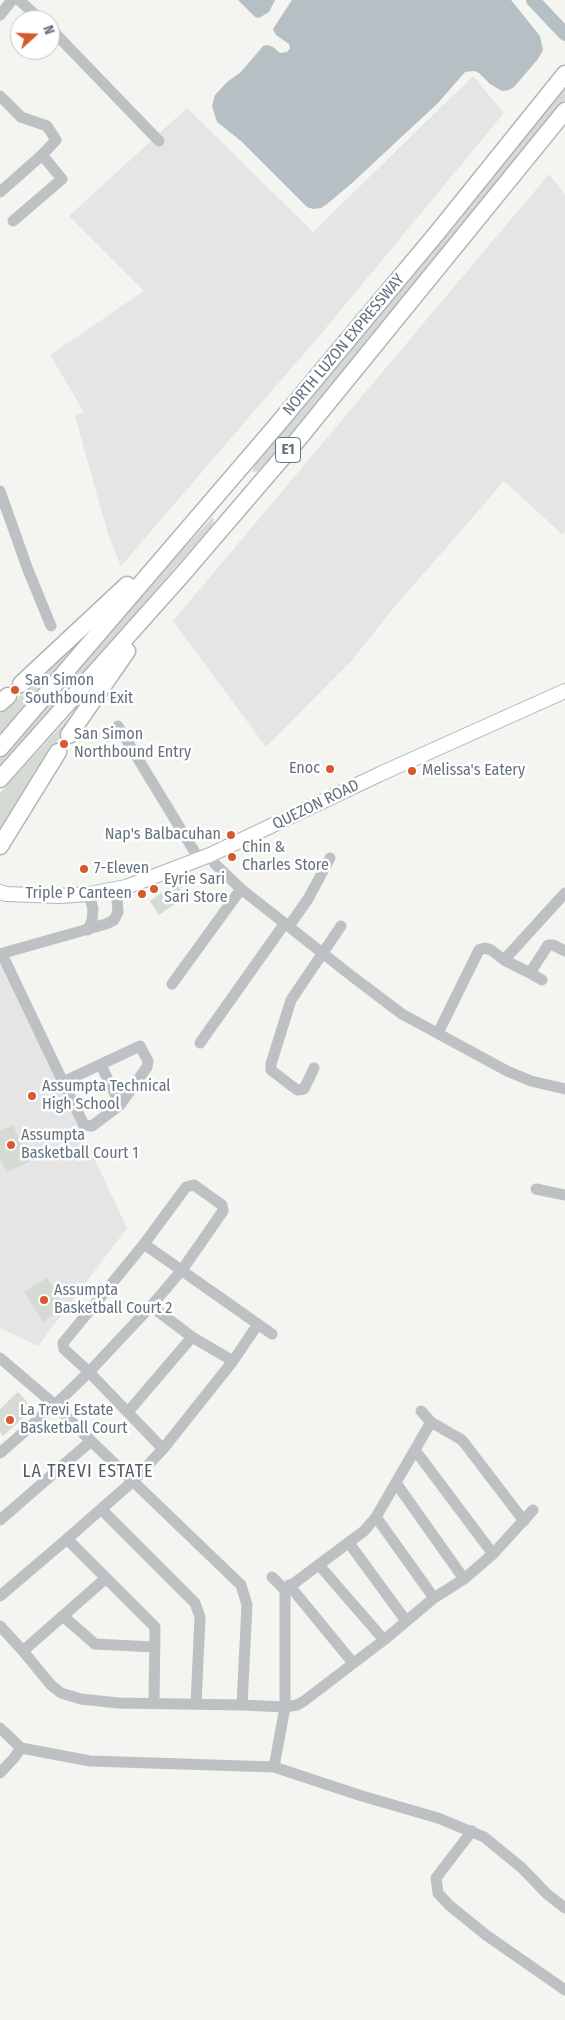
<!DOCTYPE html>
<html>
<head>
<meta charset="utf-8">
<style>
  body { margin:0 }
  #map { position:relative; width:565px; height:2020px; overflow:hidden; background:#f4f4f0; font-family:"Fira Sans Condensed",sans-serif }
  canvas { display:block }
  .north { position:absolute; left:10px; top:10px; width:50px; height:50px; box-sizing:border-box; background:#fff; border:1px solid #c1c7cc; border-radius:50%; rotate:70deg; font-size:14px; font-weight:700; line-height:20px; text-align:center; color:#65737f }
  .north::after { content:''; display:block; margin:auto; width:18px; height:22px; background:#d7592d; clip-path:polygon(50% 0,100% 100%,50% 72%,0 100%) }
</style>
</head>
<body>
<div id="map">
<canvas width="565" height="2020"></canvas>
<div class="north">N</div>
</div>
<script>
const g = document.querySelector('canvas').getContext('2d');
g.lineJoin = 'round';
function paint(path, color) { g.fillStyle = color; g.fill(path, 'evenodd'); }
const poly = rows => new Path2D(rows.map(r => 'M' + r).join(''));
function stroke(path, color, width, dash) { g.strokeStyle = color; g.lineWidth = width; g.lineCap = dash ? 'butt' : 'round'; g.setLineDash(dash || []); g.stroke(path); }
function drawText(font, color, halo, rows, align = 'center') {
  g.font = font + ' "Fira Sans Condensed",sans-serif'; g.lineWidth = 5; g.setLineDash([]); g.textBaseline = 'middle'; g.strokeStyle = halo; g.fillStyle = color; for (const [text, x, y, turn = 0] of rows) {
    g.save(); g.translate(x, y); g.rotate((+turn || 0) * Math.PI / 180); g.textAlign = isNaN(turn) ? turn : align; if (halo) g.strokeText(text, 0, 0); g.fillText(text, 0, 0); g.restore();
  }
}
const built = poly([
  [473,76,504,113,325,329,121,566,108,534,75,416,84,412,50,355,144,291,69,216,187,108,313,232],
  [549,174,565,195,565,531,563,535,504,481,391,611,353,659,266,747,173,621],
  [2,962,127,1228,38,1346,0,1328,0,963]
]);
const green = poly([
  [565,88,565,100,479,206,274,454,258,471,252,472,255,464,452,228],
  [212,518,214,519,213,524,0,770,0,759,167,566],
  [101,619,0,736,0,713,34,684],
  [85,700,51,751,0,833,0,793],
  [176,883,185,897,159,915,150,901],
  [13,1125,29,1162,6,1172,0,1159,0,1131],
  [47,1278,64,1307,43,1322,24,1292],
  [18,1392,33,1409,3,1436,0,1432,0,1409]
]);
const water = poly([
  [238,0,275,0,269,12,259,18,255,17],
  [292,0,511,0,540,36,543,50,538,59,514,87,509,90,502,91,490,84,479,73,474,71,465,72,438,103,351,184,327,204,321,208,313,209,307,207,241,141,217,122,212,106,215,95,227,82,241,72,263,46,267,45,273,47,280,53,287,52,290,48,289,44,276,35,273,29]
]);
const river = poly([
  [533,0,565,34]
]);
const minor = poly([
  [19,0,41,20],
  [0,15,12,0],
  [50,28,159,141],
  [0,96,21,117,47,126,56,140,42,155,0,192],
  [13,221,62,179,42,155],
  [0,491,28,570,51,626],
  [118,726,199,859],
  [210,855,215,864,241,889,353,977,402,1014,507,1071,531,1081,565,1089],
  [289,926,308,899,330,858],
  [88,930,92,920,93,909,89,894],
  [0,954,106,924,114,920,118,912,116,889],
  [2,954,63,1082,84,1125,92,1126,120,1105,147,1067,148,1061,140,1046,63,1082],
  [504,960,565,893],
  [530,973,542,980],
  [172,984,241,889],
  [438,1033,479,950,485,948,491,950,504,960,530,973,548,945,553,945,565,951],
  [200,1043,285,923],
  [101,1065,120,1105],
  [314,1068,304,1089,297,1090,271,1070,271,1064,291,1000,341,926],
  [536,1189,565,1195],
  [144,1244,272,1334],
  [151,1306,192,1337,233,1361],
  [0,1358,55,1405,89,1372,151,1306,182,1270,223,1211,222,1205,194,1185,186,1187,144,1244,63,1343,64,1349,89,1372,163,1449],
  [421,1411,431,1422,462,1440,524,1521],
  [128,1412,192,1337],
  [91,1441,241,1585,247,1605,242,1705,118,1703,81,1699,61,1693,51,1685,23,1651,106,1578],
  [415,1450,493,1554],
  [0,1453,55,1405,91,1441,0,1520],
  [396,1483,464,1579],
  [102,1510,195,1603,200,1617,196,1704],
  [376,1517,434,1598],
  [349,1543,406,1621],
  [319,1565,384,1640],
  [272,1577,285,1590],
  [289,1585,353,1663],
  [0,1596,67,1539],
  [64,1617,95,1644,154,1647],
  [0,1626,23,1651],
  [154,1703,155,1627,67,1539,132,1482,163,1449,233,1361,258,1324],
  [242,1705,285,1707,297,1705,304,1701,384,1640,434,1598,464,1579,493,1554,533,1510],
  [0,1728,21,1748,90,1761,274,1767,362,1796,438,1818,484,1837,522,1868,547,1894,565,1908],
  [274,1767,285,1707,285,1590,364,1531,376,1517,431,1422],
  [0,1773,14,1758,21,1748],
  [472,1831,436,1878,438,1893,449,1905,486,1935,565,1990]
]);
const major = poly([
  [0,892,6,894,59,896,89,894,126,887,210,855,380,774,565,691]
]);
const highway = poly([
  [21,684,127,585],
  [0,703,8,696],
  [69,735,127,651],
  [0,748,277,425,437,233,565,74],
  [0,779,181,576,300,437,565,111],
  [0,846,58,752]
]);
const markers = [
  [15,690,5,"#d7592d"],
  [64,744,5,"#d7592d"],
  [330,769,5,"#d7592d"],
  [412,771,5,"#d7592d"],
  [231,835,5,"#d7592d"],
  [232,857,5,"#d7592d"],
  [84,869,5,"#d7592d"],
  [154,889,5,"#d7592d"],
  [142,894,5,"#d7592d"],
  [32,1096,5,"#d7592d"],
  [11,1145,5,"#d7592d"],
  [44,1300,5,"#d7592d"],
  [10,1420,5,"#d7592d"]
];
const shields = [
  [288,450,25]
];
const shieldNames = [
  ["E1",288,450]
];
const streetNames = [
  ["NORTH LUZON EXPRESSWAY",344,345,-50],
  ["QUEZON ROAD",316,805,-26]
];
const poiNames = [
  ["San Simon",25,681],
  ["Southbound Exit",25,699],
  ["San Simon",74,735],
  ["Northbound Entry",74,753],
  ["Enoc",320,769,"right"],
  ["Melissa's Eatery",422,771],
  ["Nap's Balbacuhan",221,835,"right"],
  ["Chin &",242,848],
  ["Charles Store",242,866],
  ["7-Eleven",94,869],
  ["Eyrie Sari",164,880],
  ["Sari Store",164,898],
  ["Triple P Canteen",132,894,"right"],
  ["Assumpta Technical",42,1087],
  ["High School",42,1105],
  ["Assumpta",21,1136],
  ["Basketball Court 1",21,1154],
  ["Assumpta",54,1291],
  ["Basketball Court 2",54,1309],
  ["La Trevi Estate",20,1411],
  ["Basketball Court",20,1429]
];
const neighbourhoodNames = [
  ["LA TREVI ESTATE",88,1472]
];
paint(built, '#e4e5e4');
paint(green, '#d5dad2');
paint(water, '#b6c0c4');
stroke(river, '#b6c0c4', 14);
stroke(major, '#b1b5b8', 16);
stroke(highway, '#b2b5b8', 19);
stroke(minor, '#bdc1c4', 11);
stroke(major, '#fff', 14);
stroke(highway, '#fff', 16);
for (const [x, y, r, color] of markers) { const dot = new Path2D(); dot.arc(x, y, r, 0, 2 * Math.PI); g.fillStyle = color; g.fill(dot); stroke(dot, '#fff', 2); }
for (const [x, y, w] of shields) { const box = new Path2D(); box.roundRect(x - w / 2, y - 12.5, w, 25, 4); g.fillStyle = '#fff'; g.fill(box); stroke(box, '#65737f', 1); }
drawText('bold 15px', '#65737f', null, shieldNames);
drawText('16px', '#65737f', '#fff', streetNames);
drawText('16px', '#65737f', '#fff', poiNames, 'left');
g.letterSpacing = '1px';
drawText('18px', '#525c65', '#fff', neighbourhoodNames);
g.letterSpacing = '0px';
</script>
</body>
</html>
